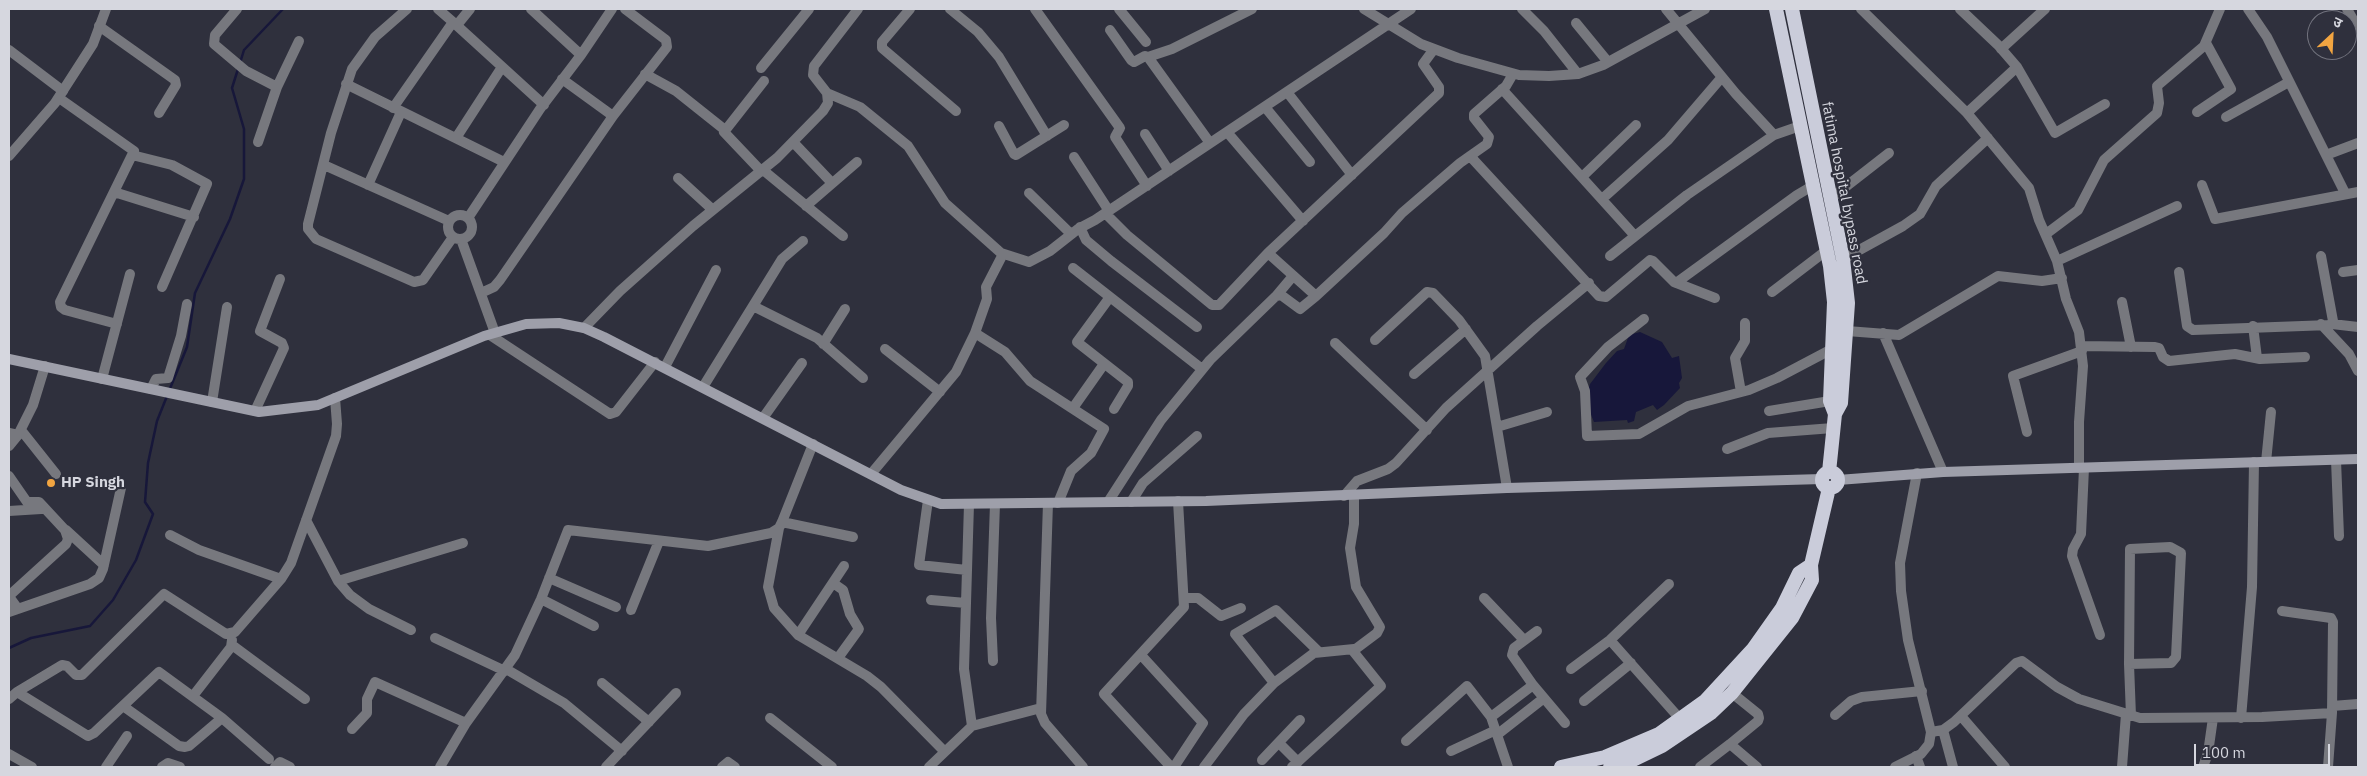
<!DOCTYPE html>
<html>
<head>
<meta charset="utf-8">
<style>
  body { margin:0 }
  #map { position:relative; width:2367px; height:776px; overflow:hidden; background:#2f303d; font-family:"IBM Plex Sans","Noto Sans Devanagari",sans-serif }
  canvas { display:block }
  .frame { position:absolute; inset:0; border:10px solid #d6d7df; pointer-events:none }
  .north { position:absolute; left:2307px; top:10px; width:50px; height:50px; box-sizing:border-box; background:#2f303d; border:1px solid #72737e; border-radius:50%; rotate:25deg; font-size:14px; font-weight:700; line-height:20px; text-align:center; color:#d6d7df }
  .north::after { content:''; display:block; margin:auto; width:18px; height:22px; background:#f2a541; clip-path:polygon(50% 0,100% 100%,50% 72%,0 100%) }
  .scale { position:absolute; left:2194px; top:744px; width:136px; height:22px; box-sizing:border-box; border:2px solid #d6d7df; border-top:0; padding-left:6px; font-size:15px; line-height:18px; white-space:nowrap; color:#d6d7df; -webkit-text-stroke:4px #2f303d; paint-order:stroke }
</style>
</head>
<body>
<div id="map">
<canvas width="2367" height="776"></canvas>
<div class="frame"></div>
<div class="north">उ</div>
<div class="scale">100 m</div>
</div>
<script>
const g = document.querySelector('canvas').getContext('2d');
g.lineJoin = 'round';
function paint(path, color) { g.fillStyle = color; g.fill(path, 'evenodd'); }
const poly = rows => new Path2D(rows.map(r => 'M' + r).join(''));
function stroke(path, color, width, dash) { g.strokeStyle = color; g.lineWidth = width; g.lineCap = dash ? 'butt' : 'round'; g.setLineDash(dash || []); g.stroke(path); }
function drawText(font, color, halo, rows, align = 'center') {
  g.font = font + ' "IBM Plex Sans",sans-serif'; g.lineWidth = 4.5; g.setLineDash([]); g.textBaseline = 'middle'; g.strokeStyle = halo; g.fillStyle = color; for (const [text, x, y, turn = 0] of rows) {
    g.save(); g.translate(x, y); g.rotate((+turn || 0) * Math.PI / 180); g.textAlign = isNaN(turn) ? turn : align; if (halo) g.strokeText(text, 0, 0); g.fillText(text, 0, 0); g.restore();
  }
}
const water = poly([
  [1640,332,1662,342,1672,358,1679,356,1682,378,1679,383,1680,388,1664,405,1657,410,1653,405,1636,412,1634,421,1628,423,1627,420,1594,422,1585,400,1590,384,1606,363,1617,351,1624,349,1629,335]
]);
const stream = poly([
  [240,63,244,50,283,9],
  [169,391,187,347,195,293,230,219,244,179,244,129,232,88,238,69],
  [9,648,31,638,90,626,113,600,136,560,153,514,145,502,148,463,157,421,167,396]
]);
const minor = poly([
  [237,9,215,35,214,44,246,71,277,87],
  [407,9,375,37,352,69,331,133,308,224,308,229,316,239,414,282,423,280,453,237],
  [438,9,453,22],
  [910,9,882,42,882,48,956,111],
  [950,9,978,32,999,57,1047,136],
  [1035,9,1120,128,1115,137,1147,186],
  [1119,9,1146,42],
  [1364,9,1421,44,1458,58,1519,75,1549,76,1578,74,1603,65,1705,9],
  [1522,9,1544,31,1578,74],
  [1666,9,1736,94,1774,135,1800,126],
  [1861,9,1967,113,2029,188,2039,220,2057,261,2066,299,2079,332,2083,366,2079,422,2079,468],
  [1960,9,1998,45,2017,67,2055,133,2105,104],
  [2248,9,2267,37,2345,193],
  [2347,9,2358,28],
  [1576,23,1608,62],
  [457,25,470,9],
  [99,26,175,80,176,85,159,113],
  [1110,30,1131,60,1134,62,1145,56,1148,57,1210,143],
  [2001,49,2045,9],
  [9,50,63,91],
  [581,55,612,9],
  [1148,57,1172,49,1252,9],
  [761,68,809,9],
  [645,74,676,91,725,130],
  [562,79,613,116],
  [346,84,504,162],
  [1502,89,1635,236],
  [1287,92,1352,175],
  [827,93,860,107,908,146,945,203,1001,253,1002,256,986,287,987,299,975,333,956,372,871,474],
  [59,98,134,151,60,302,61,307,65,310,117,324],
  [1265,107,1310,162],
  [393,108,453,22,544,105],
  [2197,112,2231,89,2206,43],
  [1967,113,2017,67],
  [2226,117,2289,82],
  [999,126,1014,154,1016,155,1064,125],
  [1227,132,1303,221],
  [1145,134,1169,171],
  [456,138,502,67],
  [258,142,277,87,299,41],
  [793,142,832,183],
  [132,155,172,165,207,184,162,287],
  [2326,155,2358,143],
  [1470,156,1599,296,1606,297,1650,260,1653,261,1674,282,1715,298],
  [1074,157,1109,211],
  [324,165,449,221],
  [763,170,843,236],
  [761,171,724,132,764,81],
  [1582,177,1636,125],
  [678,178,713,210],
  [368,185,401,112],
  [2202,185,2215,219,2358,192],
  [114,192,194,217],
  [1029,193,1071,234],
  [1602,199,1668,140,1722,77],
  [1830,199,1889,153],
  [806,206,857,162],
  [1105,213,1127,235,1212,305,1219,305,1268,253,1439,93,1439,87,1423,64,1434,49],
  '448 227a12 12 0 1 1 24 0a12 12 0 1 1-24 0Z',
  [468,218,540,109,581,55,531,9],
  [1080,227,1086,240,1111,261,1197,327],
  [2046,234,2078,210,2104,160,2157,113,2159,103,2157,86,2204,46,2220,9],
  [461,239,495,333],
  [1001,253,1029,262,1050,251,1078,229,1095,220,1411,9],
  [1268,253,1316,296,1384,233,1402,213,1460,163,1487,144,1489,137,1474,118,1474,114,1506,86,1513,74],
  [1610,256,1687,195,1774,135],
  [1843,259,1903,226,1920,214,1936,186,1988,138],
  [2057,261,2177,206],
  [1073,268,1202,369],
  [2179,272,2187,326,2193,330,2330,325,2333,321,2321,256],
  [2343,272,2358,270],
  [1676,283,1797,195,1814,185],
  [1772,292,1827,250],
  [481,293,494,287,500,280,613,116,667,47,666,40,625,9],
  [1277,295,1293,276],
  [1110,297,1077,342,1128,382,1128,386,1114,409],
  [2122,302,2131,347],
  [753,306,817,338,863,378],
  [1644,319,1608,347,1580,377,1585,391,1587,436,1639,434,1688,406,1749,390,1777,378,1832,349],
  [2321,324,2349,354,2358,371],
  [2332,324,2358,327],
  [2253,326,2257,358],
  [584,328,620,291,693,226,777,158,823,111,828,103,827,93,813,75,814,66,858,9],
  [1847,331,1899,335,1998,276,2042,281,2062,278],
  [975,333,1005,352,1030,381,1104,429,1091,453,1071,471,1058,503],
  [1883,333,1943,472],
  [490,335,610,414,616,412,655,362],
  [1375,340,1427,292,1433,293,1459,320,1485,356,1507,488],
  [1335,343,1427,430],
  [823,344,845,309],
  [2081,346,2155,347,2159,348,2163,357,2169,361,2235,354,2260,359,2305,357],
  [885,349,940,392],
  [665,367,716,270],
  [1414,374,1466,329],
  [102,379,130,274],
  [703,387,782,259,803,241],
  [151,389,156,379,168,378,181,336,187,304],
  [1741,392,1735,358,1745,341,1745,323],
  [212,402,227,307],
  [1073,408,1104,364],
  [255,411,284,348,282,343,260,331,280,279],
  [1769,411,1830,401],
  [763,418,802,363],
  [1497,427,1547,412],
  [21,430,56,474],
  [2027,432,2013,376,2082,351],
  [9,433,18,435,33,405,45,366],
  [9,446,18,435],
  [1727,449,1768,433,1833,428],
  [2336,460,2339,536],
  [2266,462,2271,412],
  [2084,468,2081,534,2073,549,2072,556,2100,635],
  [9,476,27,502,39,502,65,530,68,539,66,544,11,594,10,598,18,609],
  [1344,496,1357,481,1388,469,1396,463,1446,408,1537,326,1589,283],
  [928,500,919,565,967,570],
  [1108,502,1161,420,1210,360,1276,296,1281,295,1300,309,1316,296],
  [1131,502,1143,483,1197,436],
  [1048,503,1041,714,1045,723,1083,767],
  [969,504,964,669,972,726],
  [9,511,41,509],
  [306,520,338,581,350,595,369,609,411,630],
  [782,522,853,537],
  [779,528,768,587,774,608,798,635,867,676,881,687,944,751],
  [66,530,104,565],
  [170,535,199,550,281,579],
  [549,578,616,607],
  [338,581,463,543],
  [833,583,843,590,850,614,859,629,838,658],
  [1185,598,1198,598,1221,616,1241,608],
  [1484,598,1524,640],
  [541,599,594,626],
  [931,600,966,603],
  [631,610,659,541],
  [2282,611,2331,618,2333,622,2332,713],
  [9,612,90,584,99,578,103,569,121,488],
  [1537,631,1514,648,1512,655,1533,685,1565,723],
  [798,635,844,566],
  [435,638,505,671],
  [1610,640,1681,720],
  [232,645,305,699],
  [1141,655,1203,723,1174,767],
  [993,661,991,618,995,504],
  [2129,664,2171,663,2176,657,2181,553,2170,547,2130,549,2129,664,2131,716],
  [506,669,564,703,622,751],
  [1571,669,1610,640,1669,584],
  [602,683,649,722],
  [1274,683,1235,634,1276,610,1319,652],
  [17,692,88,736,94,733,159,672,222,718,269,759],
  [1732,693,1758,714,1759,718,1758,721,1730,744,1757,767],
  [193,696,231,647,232,640],
  [9,699,17,692,62,665,67,666,76,675,82,675,164,594,226,634,235,632,281,579,291,563,336,436,337,424,335,398],
  [1584,701,1631,663],
  [123,706,179,746,185,747,189,746,222,718],
  [2332,706,2358,704],
  [1835,715,1851,701,1862,697,1922,691],
  [1961,716,2005,767],
  [1491,717,1533,685],
  [770,718,832,767],
  [2241,718,2252,587,2254,462],
  [352,729,367,713,367,699,375,682,466,723],
  [1943,730,1953,767],
  [1931,732,1943,730,1954,722,2016,663,2022,661,2057,687,2079,699,2140,718,2262,717,2332,713,2328,767],
  [1498,734,1544,698],
  [1406,741,1467,686,1491,717,1508,767],
  [1279,743,1298,762],
  [1451,751,1496,730],
  [9,754,32,767],
  [1916,756,1920,767],
  [1262,760,1300,720],
  [106,767,127,736],
  [162,767,168,763,180,767],
  [275,767,280,762,290,767],
  [440,767,466,723,515,655,541,599,568,530,708,546,771,533,779,528,782,522,813,444],
  [606,767,676,693],
  [722,767,728,762,735,767],
  [929,767,972,726,1041,708],
  [1171,767,1104,694,1184,607,1178,501],
  [1204,767,1244,714,1274,683,1314,653,1354,649],
  [1292,767,1381,686,1353,651,1377,633,1380,627,1356,587,1350,548,1354,524,1354,495],
  [1700,767,1730,744],
  [2122,767,2126,714],
  [2203,767,2208,753,2213,718]
]);
const tertiary = poly([
  [9,156,55,103,93,44,106,9],
  [1895,767,1921,754,1929,744,1931,732,1908,640,1901,591,1900,563,1917,473]
]);
const secondary = poly([
  [9,359,259,412,318,405,484,336,526,324,559,323,584,328,604,337,901,490,941,504,1206,501,1507,488,1822,479],
  [1838,480,1943,472,2358,459]
]);
const trunk = poly([
  [1776,9,1830,266,1834,302,1830,401,1835,414],
  [1792,9,1843,259,1848,303,1841,403,1835,414,1829,472],
  '1822 480a8 8 0 1 1 16 0a8 8 0 1 1-16 0Z',
  [1561,767,1605,757,1659,734,1705,701,1753,649,1782,608,1799,573,1811,565],
  [1610,767,1633,760,1662,746,1711,713,1732,693,1792,618,1812,580,1811,565,1829,488]
]);
const markers = [
  [51,483,5,"#f2a541"]
];
const streetNames = [
  ["fatima hospital bypass road",1844,193,79]
];
const poiNames = [
  ["HP Singh",61,483]
];
paint(water, '#17173a');
stroke(stream, '#17173a', 2.5);
stroke(minor, '#77787e', 10);
stroke(tertiary, '#77787e', 10);
stroke(secondary, '#9e9faa', 10);
stroke(trunk, '#caccda', 14);
for (const [x, y, r, color] of markers) { const dot = new Path2D(); dot.arc(x, y, r, 0, 2 * Math.PI); g.fillStyle = color; g.fill(dot); stroke(dot, '#2f303d', 2); }
drawText('15px', '#d6d7df', '#2f303d', streetNames);
drawText('bold 15px', '#d6d7df', '#2f303d', poiNames, 'left');
</script>
</body>
</html>
